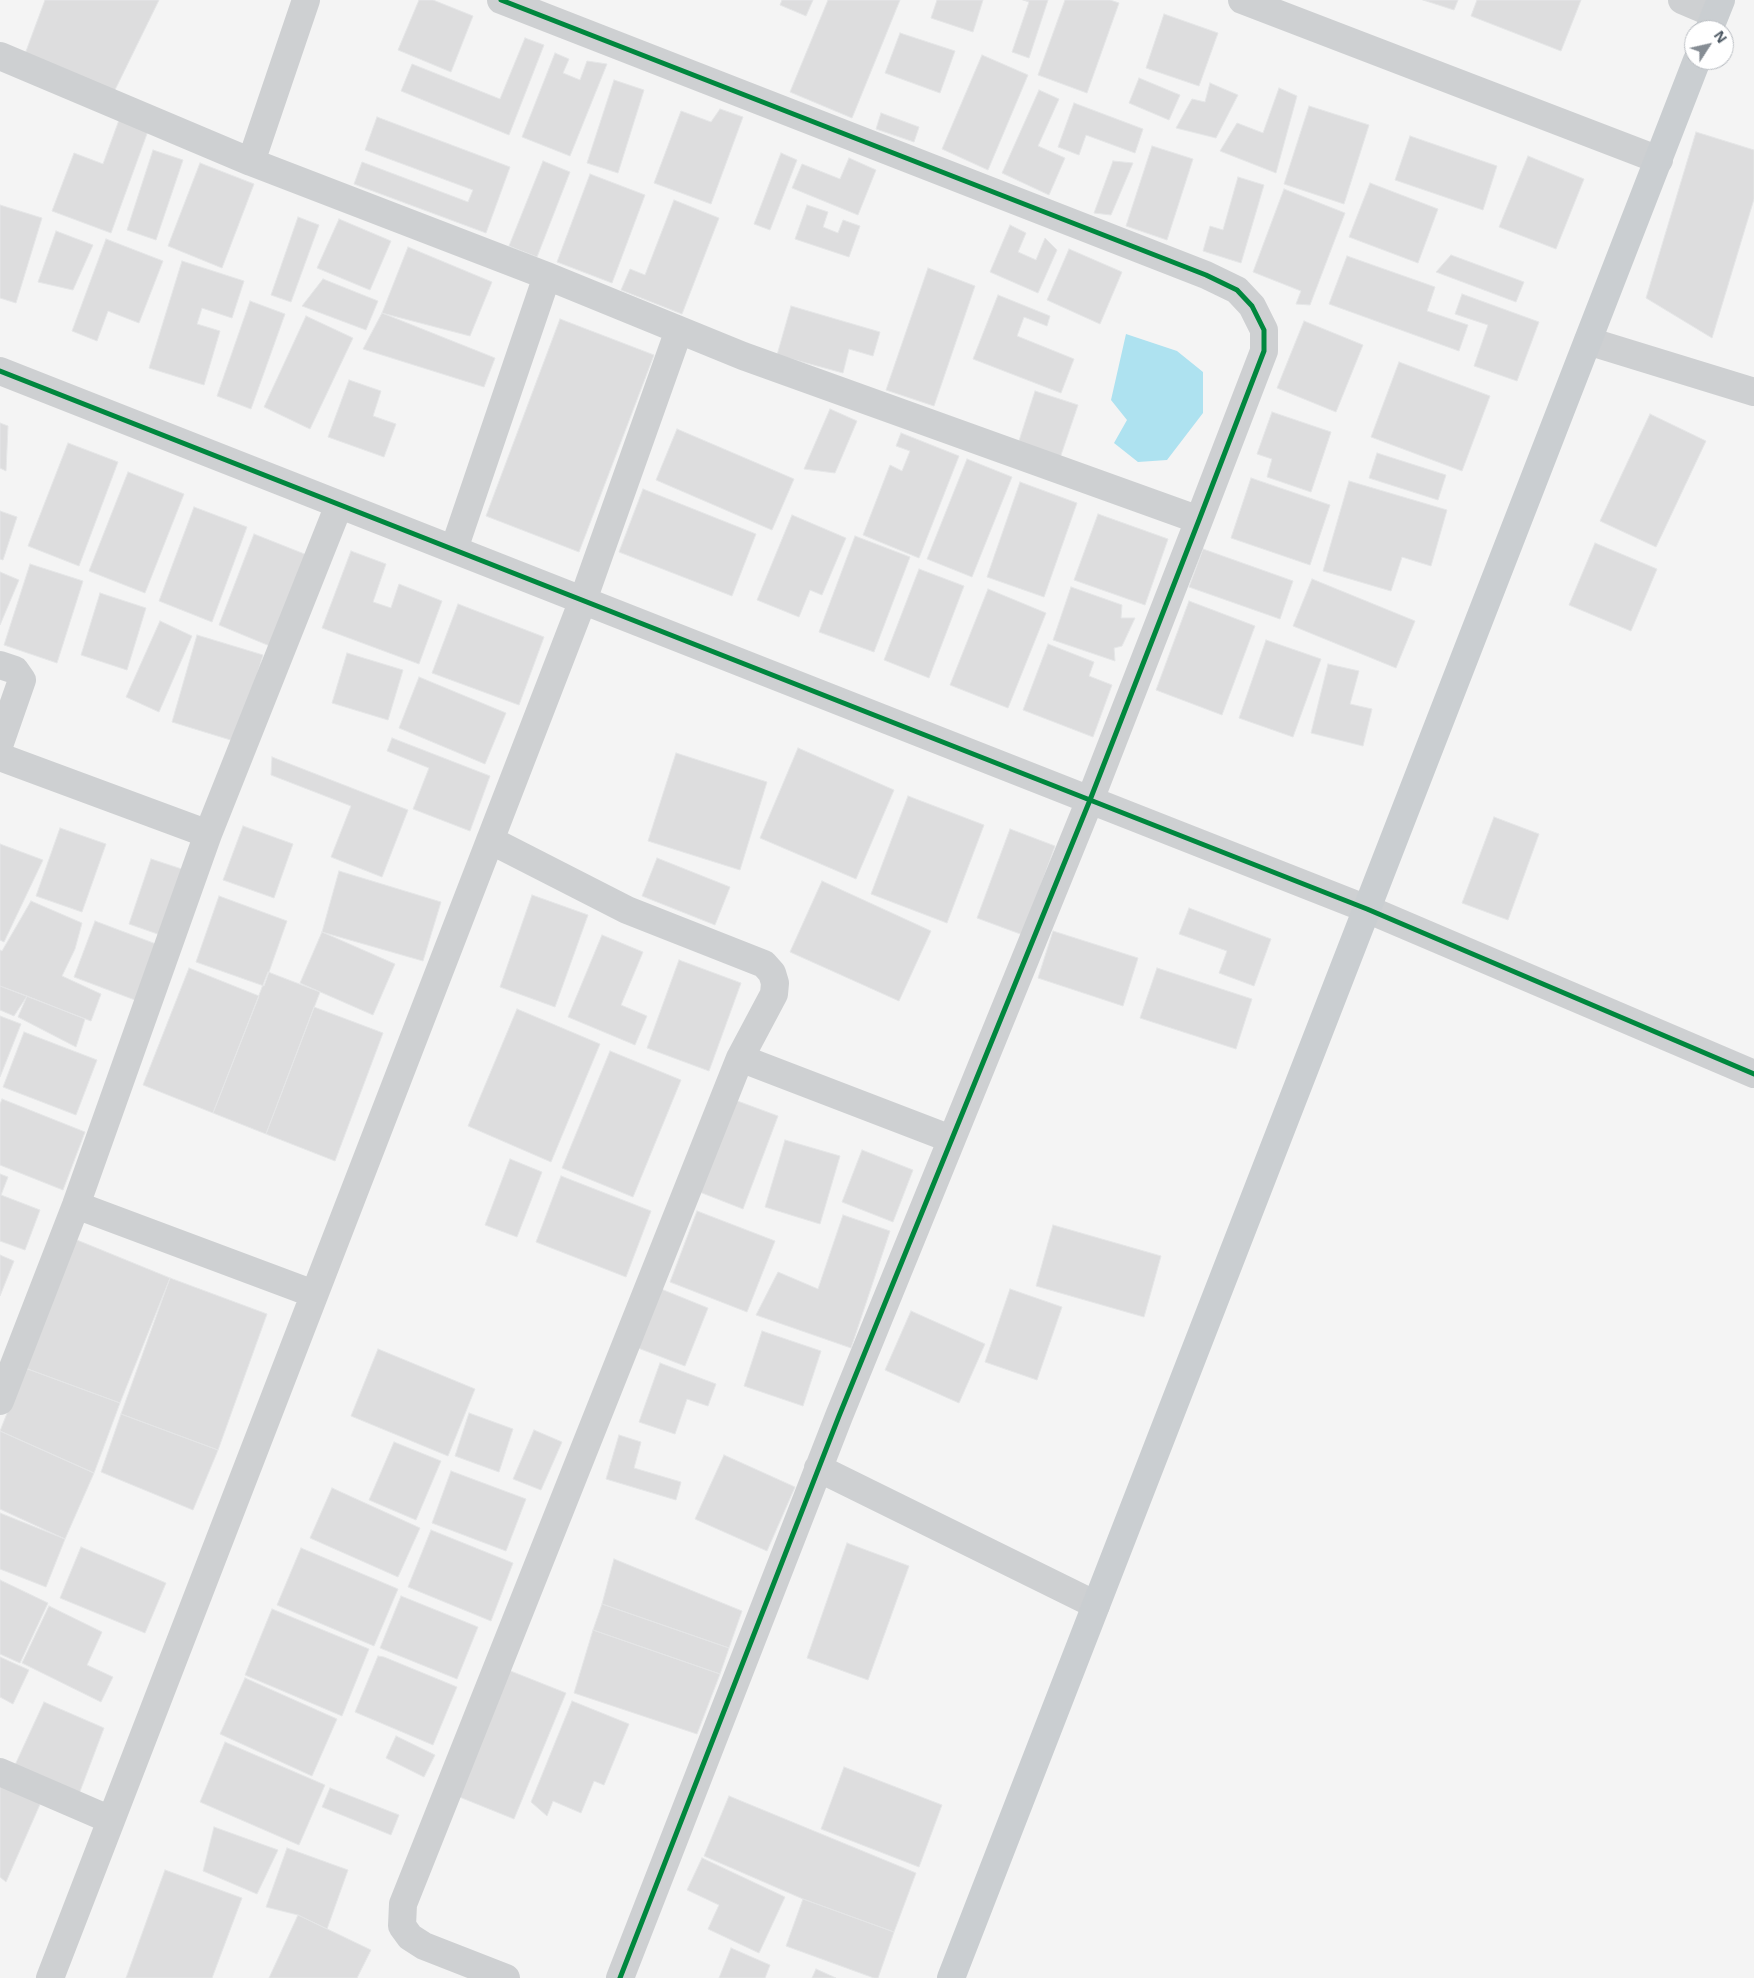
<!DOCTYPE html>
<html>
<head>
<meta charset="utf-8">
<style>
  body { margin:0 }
  #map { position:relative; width:1754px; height:1978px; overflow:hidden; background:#f4f4f4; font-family:"Noto Sans",sans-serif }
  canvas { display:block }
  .north { position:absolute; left:1684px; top:20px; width:50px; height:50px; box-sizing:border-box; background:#fff; border:1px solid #b7bbc0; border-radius:50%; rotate:55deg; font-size:14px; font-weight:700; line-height:20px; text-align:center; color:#4a5661 }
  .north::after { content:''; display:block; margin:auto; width:18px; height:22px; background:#868d94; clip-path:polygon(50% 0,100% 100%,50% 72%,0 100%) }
</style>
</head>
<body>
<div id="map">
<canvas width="1754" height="1978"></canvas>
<div class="north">N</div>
</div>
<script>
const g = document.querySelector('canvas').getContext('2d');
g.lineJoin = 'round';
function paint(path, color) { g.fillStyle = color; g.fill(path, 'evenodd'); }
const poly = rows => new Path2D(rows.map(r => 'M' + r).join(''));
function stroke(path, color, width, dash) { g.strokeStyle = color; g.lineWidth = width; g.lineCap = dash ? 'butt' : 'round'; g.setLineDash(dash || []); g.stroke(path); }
const water = poly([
  [1126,334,1177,351,1203,372,1203,413,1167,460,1138,462,1114,443,1127,420,1111,400]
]);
const building = poly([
  [45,0,159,0,112,96,22,62,45,0],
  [419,0,433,0,473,16,451,72,398,50,419,0],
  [782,0,813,0,806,16,780,5,782,0],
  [828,0,900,0,852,118,790,92,828,0],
  [937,0,983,0,973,32,931,18,937,0],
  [1023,0,1048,0,1029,58,1012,52,1029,2,1023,0],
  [1065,0,1110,0,1119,3,1087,93,1038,75,1065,0],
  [1423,0,1458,0,1454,10,1423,0],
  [1477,0,1581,0,1561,51,1471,16,1477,0],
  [1164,14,1218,33,1199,86,1146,68,1164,14],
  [900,33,955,51,940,93,885,73,900,33],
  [525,38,544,45,509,135,401,91,412,64,500,99,525,38],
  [555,53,569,59,563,73,580,80,587,61,607,64,570,156,522,137,555,53],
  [982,55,1028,75,988,170,942,149,982,55],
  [1139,78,1180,95,1169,120,1129,103,1139,78],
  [614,80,644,90,618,173,587,163,614,80],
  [1210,83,1238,95,1216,138,1176,128,1192,99,1205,102,1210,83],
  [1279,88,1297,96,1276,173,1220,151,1237,123,1263,133,1279,88],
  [1039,90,1059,99,1038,146,1065,158,1049,195,1002,173,1039,90],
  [1074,103,1143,129,1135,153,1086,135,1079,155,1058,147,1074,103],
  [1309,106,1369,125,1344,204,1284,184,1309,106],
  [720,109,743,117,711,204,654,183,681,111,711,122,720,109],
  [881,113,919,127,914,142,876,129,881,113],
  [377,117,510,167,486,233,354,184,362,162,468,202,473,190,365,150,377,117],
  [119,120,148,131,111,233,52,211,74,153,103,164,119,120],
  [1696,132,1754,150,1754,199,1712,338,1646,298,1696,132],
  [1410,136,1497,166,1483,210,1395,180,1410,136],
  [1152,146,1193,159,1167,240,1126,226,1152,146],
  [153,150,183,160,156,240,127,230,153,150],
  [781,153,797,160,770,230,754,224,781,153],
  [1528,156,1584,179,1556,249,1499,227,1528,156],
  [849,158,876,170,858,215,792,188,802,164,840,179,849,158],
  [543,161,570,172,537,257,509,246,543,161],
  [1113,161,1133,163,1111,215,1094,213,1113,161],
  [200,163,254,184,222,268,168,246,200,163],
  [590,174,645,195,612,283,557,262,590,174],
  [1238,177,1264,185,1241,263,1203,251,1210,226,1223,230,1238,177],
  [1370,183,1438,209,1418,263,1349,237,1370,183],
  [1284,189,1345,213,1310,305,1296,304,1301,291,1253,272,1284,189],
  [674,200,719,218,682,314,621,290,630,269,645,275,674,200],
  [0,205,42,218,16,303,0,298,0,205],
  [807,205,828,212,823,227,838,233,843,220,860,226,849,257,795,239,807,205],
  [298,217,319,225,291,302,271,295,298,217],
  [339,219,391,241,370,290,317,268,339,219],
  [1010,225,1026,233,1018,252,1036,260,1045,238,1057,250,1038,293,990,272,1010,225],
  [56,231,93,245,73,290,38,282,56,231],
  [106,239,163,261,139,323,108,311,97,341,72,331,106,239],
  [408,247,492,282,470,336,382,313,408,247],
  [1069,249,1122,272,1100,324,1047,300,1069,249],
  [1451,255,1524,282,1516,302,1436,272,1451,255],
  [1347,256,1435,287,1427,311,1468,325,1459,351,1329,304,1347,256],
  [182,261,244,281,232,318,202,308,197,324,220,331,204,385,149,368,182,261],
  [928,268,975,286,934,406,886,390,928,268],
  [323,279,378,301,366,330,302,306,323,279],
  [1462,294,1539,322,1517,381,1474,366,1488,325,1455,314,1462,294],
  [998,295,1050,316,1047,326,1024,317,1017,336,1074,359,1061,393,973,359,998,295],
  [250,301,285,314,251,409,217,396,250,301],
  [791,306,880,332,873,356,849,349,843,373,777,355,791,306],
  [382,313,495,358,484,387,363,349,382,313],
  [306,316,353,338,310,429,264,407,306,316],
  [560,319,654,355,579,552,486,516,560,319],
  [1304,321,1363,345,1336,412,1277,388,1304,321],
  [1399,362,1490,396,1462,471,1371,437,1399,362],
  [349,380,381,391,373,416,396,424,384,457,328,437,349,380],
  [1035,391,1078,405,1060,458,1018,444,1035,391],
  [830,409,857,421,835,473,804,469,830,409],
  [1272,412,1331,432,1311,492,1267,477,1272,459,1257,454,1272,412],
  [1650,414,1706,441,1656,547,1600,521,1650,414],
  [0,423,8,426,6,471,0,468,0,423],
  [677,429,794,479,772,530,656,480,677,429],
  [901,433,959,456,919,558,863,535,890,465,902,471,910,451,896,446,901,433],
  [68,443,118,462,79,566,28,546,68,443],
  [1377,453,1446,475,1438,500,1369,478,1377,453],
  [967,459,1012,477,972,577,927,559,967,459],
  [128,472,184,494,145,593,89,571,128,472],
  [1251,478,1330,505,1310,565,1231,538,1251,478],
  [1349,481,1447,510,1431,566,1402,557,1391,591,1323,571,1349,481],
  [1020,482,1077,503,1044,597,987,577,1020,482],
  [643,489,756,534,732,596,619,552,643,489],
  [194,507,247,527,212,622,159,601,194,507],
  [0,511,17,517,3,560,0,559,0,511],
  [1098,514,1168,539,1145,605,1074,580,1098,514],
  [792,515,846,538,822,595,810,590,799,617,757,600,792,515],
  [254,534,312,557,277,649,219,625,254,534],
  [855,536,910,557,874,652,819,632,855,536],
  [1595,543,1657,569,1631,631,1569,605,1595,543],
  [1203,549,1293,581,1280,619,1189,587,1203,549],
  [351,551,386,564,373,602,391,608,399,584,442,601,419,664,322,628,351,551],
  [30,564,83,581,57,663,4,645,30,564],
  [919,569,964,586,929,678,884,660,919,569],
  [0,572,19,580,0,625,0,572],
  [1312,579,1415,621,1396,668,1293,626,1312,579],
  [1071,587,1122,605,1121,618,1135,618,1122,646,1114,648,1115,661,1053,640,1071,587],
  [988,589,1046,613,1008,708,950,685,988,589],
  [100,593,146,608,127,670,81,655,100,593],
  [1189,601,1255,626,1222,715,1156,690,1189,601],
  [458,604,544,637,519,705,432,673,458,604],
  [160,621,192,636,159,712,126,697,160,621],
  [197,635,263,655,237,742,172,722,197,635],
  [1266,640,1321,659,1293,737,1239,718,1266,640],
  [1048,644,1094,662,1089,676,1112,685,1093,737,1023,710,1048,644],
  [347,653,403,670,388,720,332,703,347,653],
  [1328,664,1359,671,1350,704,1372,709,1363,746,1311,733,1328,664],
  [419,677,506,713,485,764,399,728,419,677],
  [392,738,490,776,470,831,413,809,429,768,387,751,392,738],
  [798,748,894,790,856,879,760,838,798,748],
  [676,753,767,782,740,870,648,841,676,753],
  [272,757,408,810,382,877,331,857,351,806,271,775,272,757],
  [908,796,984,825,947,923,871,894,908,796],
  [1494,817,1539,834,1508,920,1462,903,1494,817],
  [243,826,293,844,274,898,223,880,243,826],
  [60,828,106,844,82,912,36,896,60,828],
  [1010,829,1055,846,1023,935,977,918,1010,829],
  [0,844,43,860,4,942,0,940,0,844],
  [657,858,730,887,715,925,642,896,657,858],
  [151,859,191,872,169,938,129,924,151,859],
  [339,871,441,902,423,961,322,932,339,871],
  [822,881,931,931,899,1001,790,952,822,881],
  [532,895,588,915,555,1007,500,987,532,895],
  [219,896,287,921,264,986,196,962,219,896],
  [31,901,82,923,75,949,62,976,101,994,91,1021,0,986,0,950,2,951,31,901],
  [1189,908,1271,939,1254,986,1219,973,1227,951,1179,934,1189,908],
  [95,921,156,944,135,1000,74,977,95,921],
  [1053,931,1138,958,1123,1006,1038,978,1053,931],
  [322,932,395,964,373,1015,300,983,322,932],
  [602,935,643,952,621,1005,647,1016,635,1045,568,1017,602,935],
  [679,960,741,983,709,1071,647,1048,679,960],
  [189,968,259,996,213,1113,143,1085,189,968],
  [1157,968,1252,999,1236,1049,1140,1018,1157,968],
  [268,972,320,992,266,1134,213,1113,268,972],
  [0,986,27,996,14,1016,0,1010,0,986],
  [27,996,85,1019,76,1047,18,1017,27,996],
  [314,1007,383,1033,335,1161,266,1134,314,1007],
  [517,1009,600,1044,551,1162,468,1126,517,1009],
  [0,1016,21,1024,0,1077,0,1016],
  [24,1032,97,1060,76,1115,3,1087,24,1032],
  [610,1051,681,1080,633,1197,562,1168,610,1051],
  [2,1099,85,1132,63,1190,0,1165,0,1104,2,1099],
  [732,1099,778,1116,743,1209,697,1191,732,1099],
  [785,1140,840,1156,820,1224,765,1207,785,1140],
  [862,1150,913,1170,893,1222,842,1202,862,1150],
  [510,1159,542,1172,517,1237,485,1225,510,1159],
  [0,1174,8,1177,1,1195,40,1210,25,1250,0,1241,0,1174],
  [561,1176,651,1211,626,1277,536,1242,561,1176],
  [697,1211,775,1241,747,1312,670,1282,697,1211],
  [843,1215,890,1231,851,1348,756,1315,778,1272,818,1289,843,1215],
  [1053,1225,1161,1256,1144,1317,1036,1286,1053,1225],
  [72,1238,170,1278,120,1403,25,1368,72,1238],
  [0,1255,14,1261,0,1296,0,1255],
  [170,1278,267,1314,218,1450,121,1414,170,1278],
  [661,1289,708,1308,685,1366,638,1348,661,1289],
  [1010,1289,1062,1307,1037,1380,985,1362,1010,1289],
  [911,1311,985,1344,959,1403,885,1370,911,1311],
  [762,1331,821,1351,803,1406,744,1386,762,1331],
  [378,1349,475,1389,448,1456,351,1416,378,1349],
  [660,1363,716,1384,708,1406,687,1399,675,1434,639,1422,660,1363],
  [25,1368,120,1403,94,1473,0,1431,25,1368],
  [469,1413,513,1429,499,1472,455,1456,469,1413],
  [121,1414,218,1450,193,1510,101,1472,121,1414],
  [534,1430,562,1442,541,1490,513,1479,534,1430],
  [0,1431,94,1473,65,1539,0,1509,0,1431],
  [619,1435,641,1442,634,1468,681,1482,676,1500,606,1479,619,1435],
  [394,1442,441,1461,416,1520,369,1500,394,1442],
  [724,1455,795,1487,767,1551,695,1519,724,1455],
  [451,1471,526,1499,506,1551,432,1523,451,1471],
  [332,1488,420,1528,398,1577,310,1538,332,1488],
  [0,1513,65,1539,46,1587,0,1569,0,1513],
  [431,1530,513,1563,491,1621,408,1587,431,1530],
  [847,1543,909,1566,868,1680,807,1658,847,1543],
  [81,1547,166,1583,145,1633,60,1598,81,1547],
  [301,1548,398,1589,374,1646,277,1605,301,1548],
  [614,1559,742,1611,729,1648,602,1604,614,1559],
  [0,1580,48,1603,20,1663,0,1654,0,1580],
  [401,1596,478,1627,457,1679,380,1648,401,1596],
  [602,1604,729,1648,720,1674,593,1630,602,1604],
  [49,1606,102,1632,87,1665,113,1677,101,1702,22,1663,49,1606],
  [272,1609,369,1649,342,1716,245,1675,272,1609],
  [593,1630,720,1674,697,1734,574,1693,593,1630],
  [378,1656,384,1657,457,1687,433,1745,355,1712,378,1656],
  [0,1657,29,1670,13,1704,0,1697,0,1657],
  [508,1670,566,1693,514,1819,457,1796,508,1670],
  [245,1678,337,1719,312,1776,220,1734,245,1678],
  [572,1701,629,1724,604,1785,594,1781,581,1813,553,1801,547,1816,531,1802,572,1701],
  [44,1702,104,1728,79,1794,15,1765,44,1702],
  [396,1736,435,1755,424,1777,386,1758,396,1736],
  [225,1742,325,1785,299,1845,200,1802,225,1742],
  [844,1767,942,1805,919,1867,821,1829,844,1767],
  [0,1784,41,1802,6,1882,0,1877,0,1784],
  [330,1788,399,1815,391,1835,322,1807,330,1788],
  [729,1796,916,1873,894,1932,803,1899,704,1856,729,1796],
  [214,1827,278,1850,257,1894,203,1871,214,1827],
  [287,1848,348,1870,327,1929,298,1915,266,1907,287,1848],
  [702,1858,785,1897,759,1953,708,1929,719,1905,687,1890,702,1858],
  [165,1870,242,1898,212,1978,126,1978,165,1870],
  [803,1899,894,1932,878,1978,874,1978,786,1946,803,1899],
  [298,1915,371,1950,357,1978,269,1978,298,1915],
  [731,1948,770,1965,765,1978,719,1978,731,1948],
  [816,1969,836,1978,812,1978,816,1969]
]);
const minor = poly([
  [501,0,1206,275,1237,290,1252,306,1264,330,1264,351,1199,520,1090,800,839,1416,620,1978],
  [1242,0,1659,160],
  [1682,0,1715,14],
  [0,56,251,162,547,276,743,356,1199,520],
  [251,162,306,0],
  [1588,341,1754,392],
  [0,371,1367,909,1754,1074],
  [454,549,547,276],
  [0,665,15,670,22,680,0,743],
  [0,757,208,834],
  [490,840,627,910,764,964,772,973,775,983,774,994,740,1058,403,1904,402,1926,410,1937,424,1946,506,1978],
  [740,1058,951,1139],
  [76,1205,314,1294],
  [0,1401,76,1205,208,834,339,505],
  [818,1468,1096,1605],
  [0,1772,111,1820],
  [50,1978,583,600,679,330]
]);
const major = poly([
  [1709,30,1721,0],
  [951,1978,1697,60]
]);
const cycleway = poly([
  [501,0,1206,275,1237,290,1252,306,1264,330,1264,351,1199,520,1090,800,839,1416,620,1978],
  [0,371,1367,909,1754,1074]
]);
paint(water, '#aee2f0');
paint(building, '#ddddde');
stroke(building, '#e5e6e7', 1);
stroke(minor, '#ced0d2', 28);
stroke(major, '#caced1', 28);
stroke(cycleway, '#00873e', 5);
</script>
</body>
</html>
